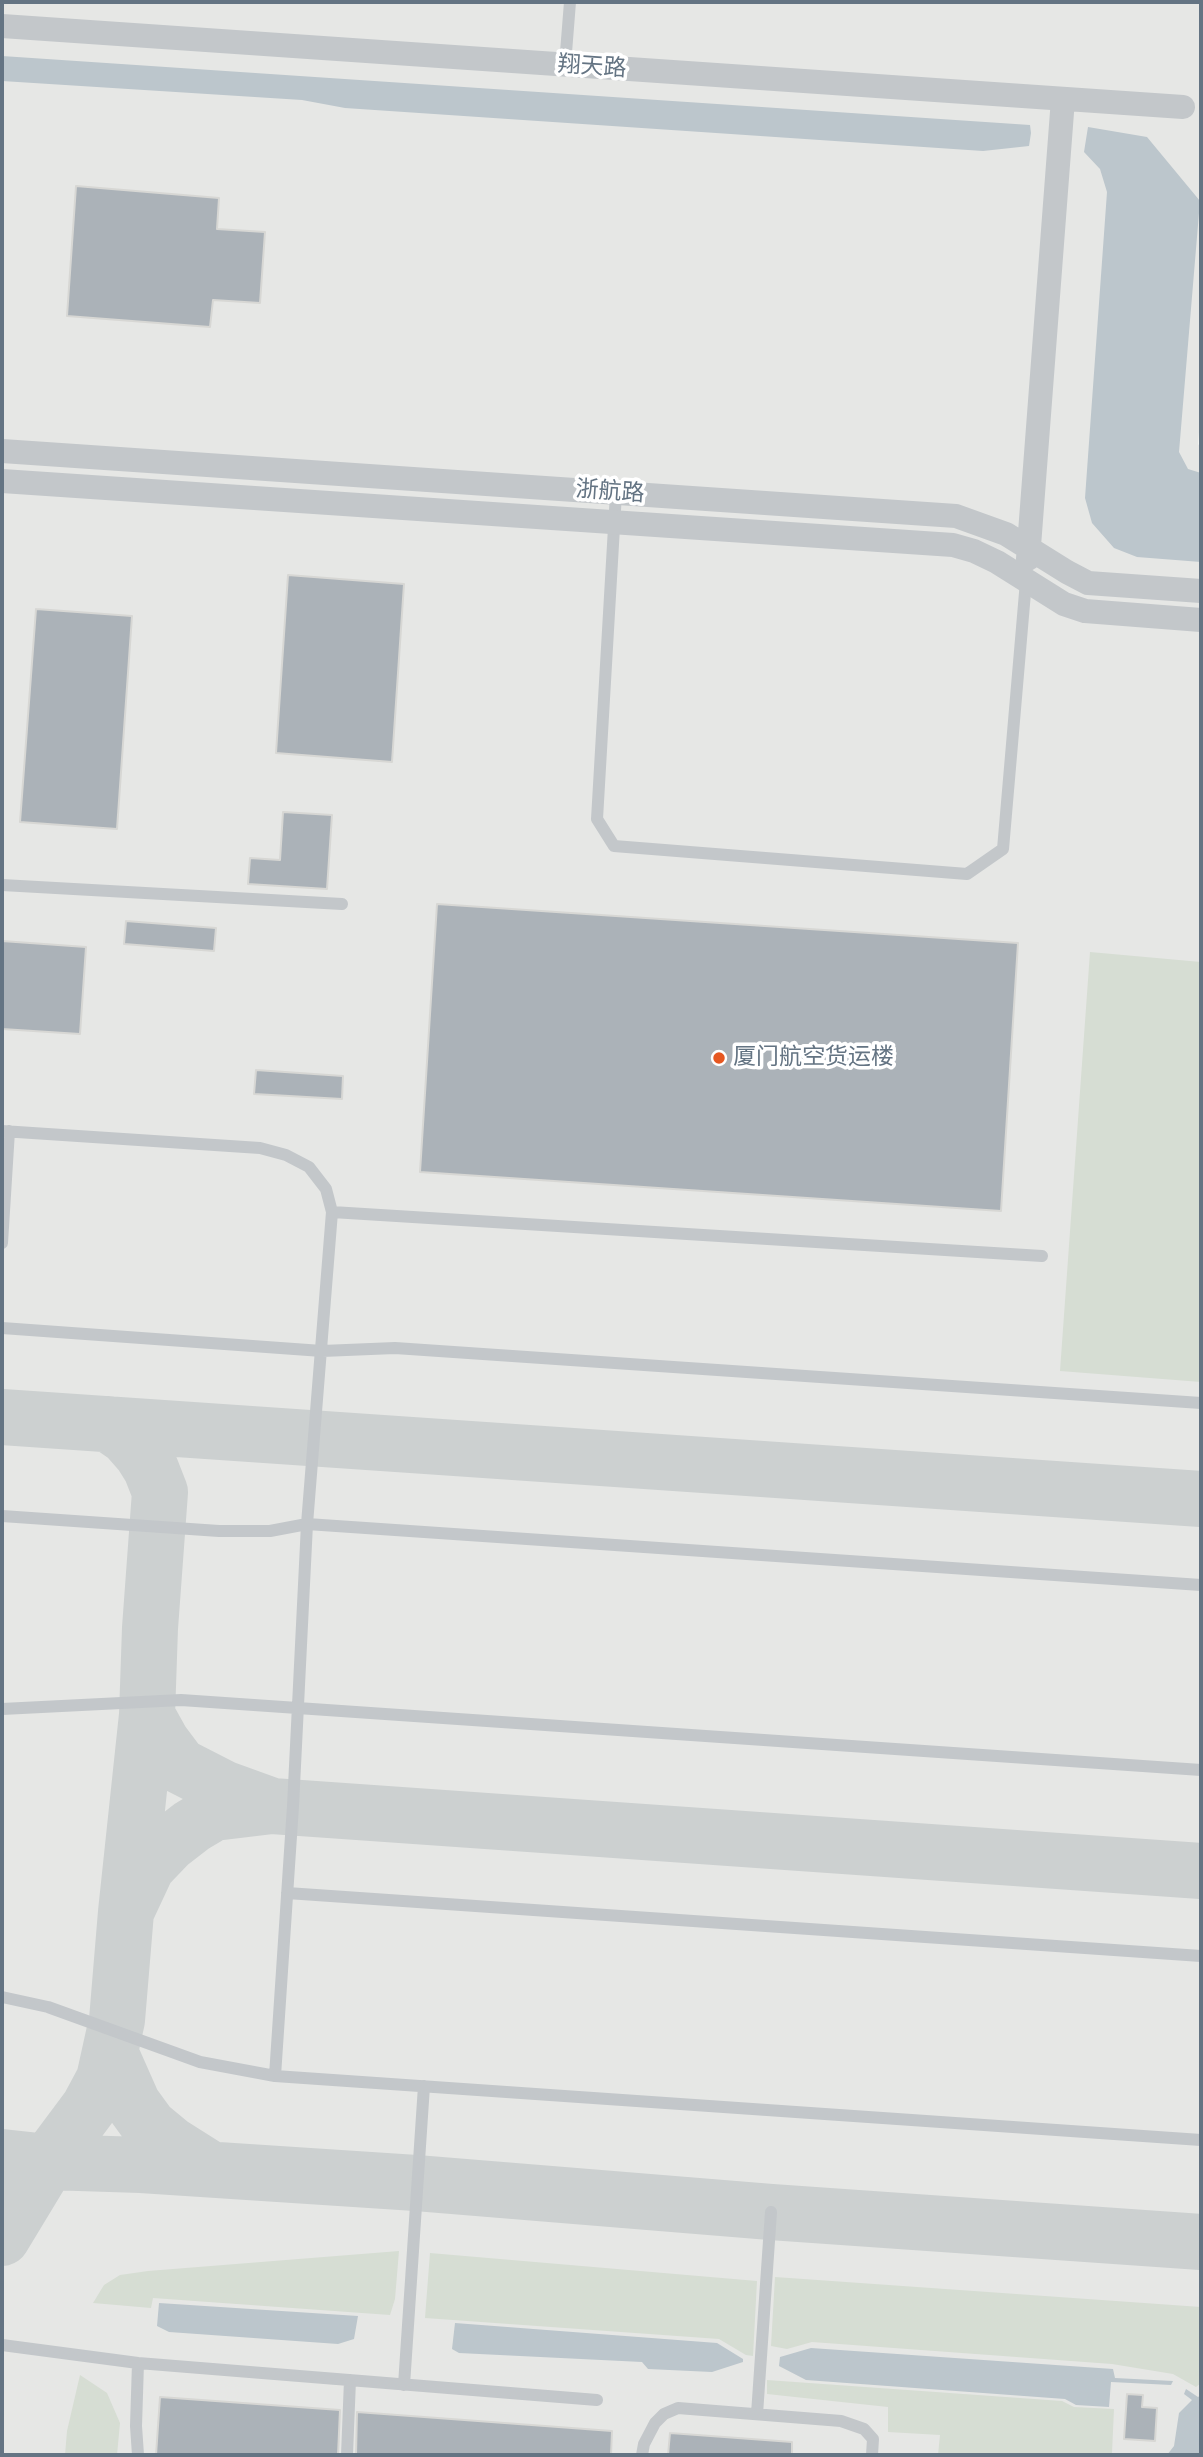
<!DOCTYPE html>
<html>
<head>
<meta charset="utf-8">
<style>
  body { margin:0 }
  #map { position:relative; width:1203px; height:2457px; overflow:hidden; background:#f5f6f2; font-family:"Fira Sans Condensed",sans-serif }
  canvas { display:block }
  .frame { position:absolute; inset:0; border:4px solid #647483; pointer-events:none }
</style>
</head>
<body>
<div id="map">
<canvas width="1203" height="2457"></canvas>
<div class="frame"></div>
</div>
<script>
const g = document.querySelector('canvas').getContext('2d');
g.lineJoin = 'round';
function paint(path, color) { g.fillStyle = color; g.fill(path, 'evenodd'); }
const poly = rows => new Path2D(rows.map(r => 'M' + r).join(''));
function stroke(path, color, width, dash) { g.strokeStyle = color; g.lineWidth = width; g.lineCap = dash ? 'butt' : 'round'; g.setLineDash(dash || []); g.stroke(path); }
function drawText(font, color, halo, rows, align = 'center') {
  g.font = font + ' "Fira Sans Condensed","Noto Sans SC",sans-serif'; g.lineWidth = 7; g.setLineDash([]); g.textBaseline = 'middle'; g.strokeStyle = halo; g.fillStyle = color; for (const [text, x, y, turn = 0] of rows) {
    g.save(); g.translate(x, y); g.rotate((+turn || 0) * Math.PI / 180); g.textAlign = isNaN(turn) ? turn : align; if (halo) g.strokeText(text, 0, 0); g.fillText(text, 0, 0); g.restore();
  }
}
const built = poly([
  [2,2,1201,2,1201,408,1198,444,1201,448,1201,2455,2,2455]
]);
const green = poly([
  [1090,952,1201,962,1201,1382,1060,1371],
  [399,2251,395,2299,390,2315,153,2298,151,2308,93,2303,104,2285,120,2275,148,2271],
  [430,2253,757,2281,753,2356,746,2355,719,2339,425,2318],
  [775,2277,1201,2307,1201,2383,1196,2387,1173,2374,1112,2364,812,2342,787,2349,771,2346],
  [80,2375,107,2393,120,2423,117,2455,65,2455,67,2431],
  [767,2380,1062,2401,1074,2407,1114,2409,1112,2453,1121,2455,938,2455,940,2435,888,2432,888,2407,767,2394]
]);
const water = poly([
  [2,56,1030,125,1031,133,1029,146,983,151,345,108,302,100,2,81],
  [1088,127,1147,137,1200,201,1179,452,1188,469,1201,473,1201,562,1137,557,1114,548,1092,523,1085,498,1107,192,1100,169,1084,152],
  [159,2303,358,2316,354,2339,338,2344,169,2332,157,2326],
  [455,2323,717,2343,743,2359,743,2362,712,2372,648,2369,642,2362,459,2353,452,2349],
  [811,2348,1113,2369,1115,2378,1173,2381,1171,2385,1111,2382,1109,2407,1076,2405,1065,2399,806,2380,779,2366,780,2357],
  [1186,2389,1198,2397,1201,2395,1201,2455,1167,2455,1174,2446,1179,2413,1192,2400,1184,2394]
]);
const taxiway = poly([
  [2,1417,1201,1499],
  [147,1715,162,1742,180,1766,223,1788,270,1805],
  [126,1912,147,1867,170,1843,192,1826,214,1813,272,1806,1201,1871],
  [110,2052,133,2104,149,2126,172,2145,210,2169],
  [2,2157,48,2162,141,2165,416,2183,771,2212,1201,2242],
  [2,2238,48,2162,89,2107,104,2079,117,2020,126,1912,147,1715,150,1628,160,1492,151,1469,141,1453,127,1437,108,1424]
]);
const building = poly([
  [76,186,219,198,217,229,265,232,260,303,213,300,210,327,67,316,76,186],
  [288,575,404,584,392,762,276,753,288,575],
  [36,609,132,616,117,829,20,822,36,609],
  [283,812,332,815,327,889,248,884,250,858,280,860,283,812],
  [437,904,1018,943,1001,1211,420,1172,437,904],
  [126,921,216,928,214,951,124,944,126,921],
  [2,941,86,947,80,1034,2,1029,2,941],
  [256,1070,343,1076,342,1099,254,1094,256,1070],
  [1127,2394,1143,2395,1142,2407,1157,2408,1155,2441,1124,2439,1127,2394],
  [160,2397,340,2410,338,2455,156,2455,160,2397],
  [357,2412,612,2431,611,2455,356,2455,357,2412],
  [670,2433,792,2442,792,2455,668,2455,670,2433]
]);
const service = poly([
  [565,65,570,2],
  [616,493,597,819,614,846,967,874,1003,849,1026,581],
  [2,885,342,904],
  [2,1131,260,1148,286,1155,309,1167,326,1189,332,1212,307,1524,293,1806,275,2076],
  [332,1212,1042,1256],
  [2,1243,9,1131],
  [2,1328,322,1351,395,1348,1201,1403],
  [2,1516,219,1531,270,1531,307,1524,1201,1585],
  [2,1709,181,1700,1201,1770],
  [287,1893,1201,1956],
  [2,1997,48,2007,200,2062,275,2076,1201,2140],
  [2,2345,138,2363,597,2400],
  [404,2385,424,2086],
  [757,2414,771,2212],
  [138,2455,136,2426,138,2363],
  [347,2455,350,2380],
  [642,2455,644,2444,655,2423,664,2414,678,2408,841,2421,864,2429,873,2439,872,2455]
]);
const minor = poly([
  [2,26,1183,107],
  [2,451,956,516,1006,534,1067,572,1088,583,1201,591],
  [2,481,953,545,974,551,997,562,1064,604,1085,611,1201,620],
  [1028,559,1063,99]
]);
const markers = [
  [719,1058,7,"#e65721"]
];
const streetNames = [
  ["翔天路",592,67,4],
  ["浙航路",610,492,4]
];
const poiNames = [
  ["厦门航空货运楼",733,1058]
];
paint(built, '#e6e7e5');
paint(green, '#d6ddd3');
paint(water, '#bcc6cc');
stroke(taxiway, '#ccd0d0', 56);
paint(building, '#abb2b8');
stroke(building, '#d7d7d4', 2);
stroke(service, '#c3c7ca', 12);
stroke(minor, '#c3c7ca', 24);
for (const [x, y, r, color] of markers) { const dot = new Path2D(); dot.arc(x, y, r, 0, 2 * Math.PI); g.fillStyle = color; g.fill(dot); stroke(dot, '#fff', 2.5); }
drawText('23px', '#647483', '#fff', streetNames);
drawText('23px', '#647483', '#fff', poiNames, 'left');
</script>
</body>
</html>
